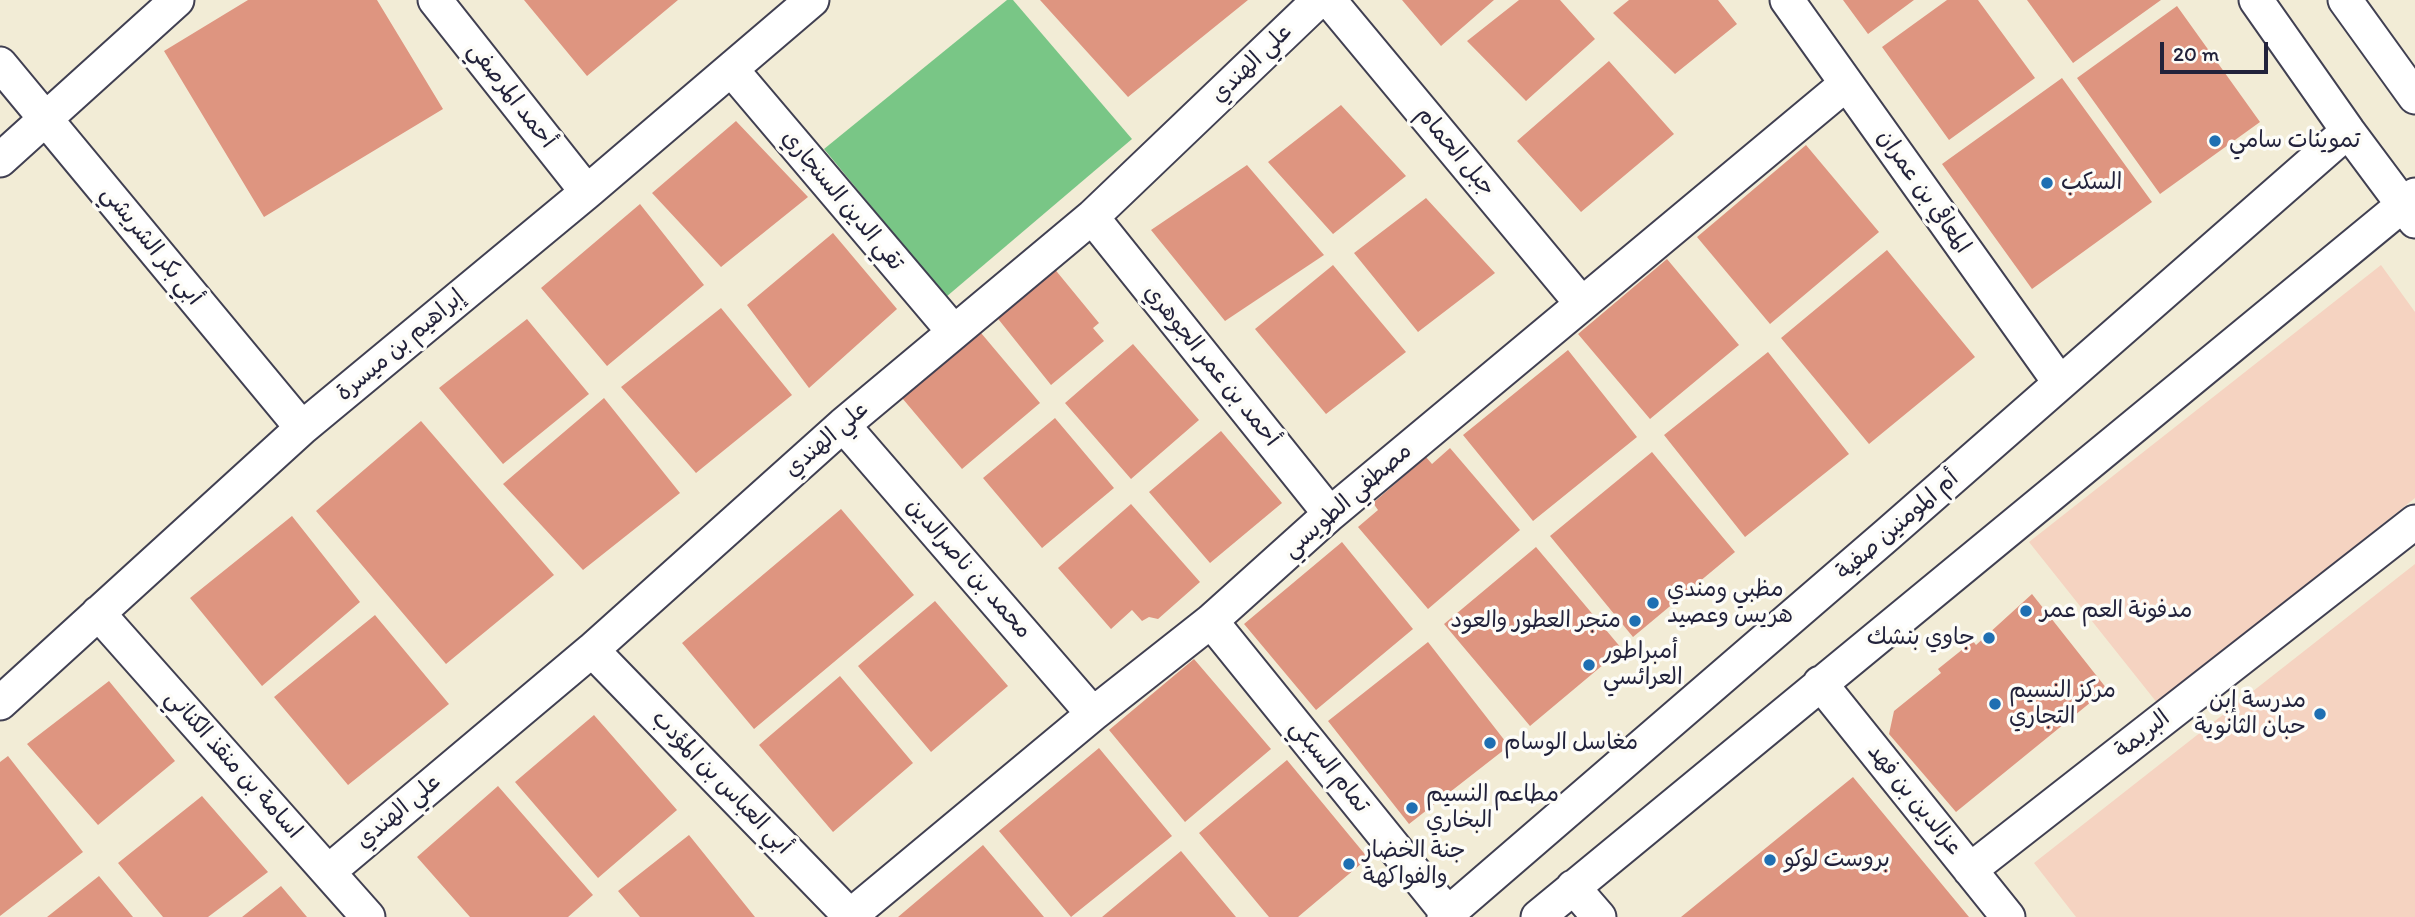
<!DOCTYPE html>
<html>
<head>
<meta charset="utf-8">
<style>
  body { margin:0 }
  #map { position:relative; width:2415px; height:917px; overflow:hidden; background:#f2ecd6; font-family:Itim,sans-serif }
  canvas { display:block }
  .scale { position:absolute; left:2160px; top:42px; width:108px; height:32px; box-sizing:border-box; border:4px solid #22223b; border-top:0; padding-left:9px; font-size:21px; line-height:24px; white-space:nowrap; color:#22223b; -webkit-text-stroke:5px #fdfcf7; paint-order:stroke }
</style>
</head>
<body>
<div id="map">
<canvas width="2415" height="917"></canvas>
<div class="scale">20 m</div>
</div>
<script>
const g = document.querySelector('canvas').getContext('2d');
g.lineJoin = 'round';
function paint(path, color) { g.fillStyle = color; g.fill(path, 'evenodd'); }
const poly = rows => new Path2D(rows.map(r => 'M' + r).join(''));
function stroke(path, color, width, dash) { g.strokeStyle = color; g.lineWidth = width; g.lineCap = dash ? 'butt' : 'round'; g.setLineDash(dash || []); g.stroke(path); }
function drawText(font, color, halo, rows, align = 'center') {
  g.font = font + ' Itim,"Playpen Sans Arabic",sans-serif'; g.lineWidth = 7; g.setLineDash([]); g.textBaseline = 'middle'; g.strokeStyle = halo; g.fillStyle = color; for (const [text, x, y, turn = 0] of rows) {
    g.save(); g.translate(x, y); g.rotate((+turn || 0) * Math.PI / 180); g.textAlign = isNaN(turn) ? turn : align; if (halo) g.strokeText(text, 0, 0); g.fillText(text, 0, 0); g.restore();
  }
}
const built = poly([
  [2381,265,2415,312,2415,498,2158,704,2029,542],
  [2415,564,2415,917,2076,917,2034,863]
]);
const green = poly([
  [1007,0,1013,0,1132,139,946,297,824,149]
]);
const building = poly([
  [248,0,377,0,443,109,264,217,164,51],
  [524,0,678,0,587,76],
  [1040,0,1248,0,1128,97],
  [1402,0,1494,0,1441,46],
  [1519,0,1560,0,1595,39,1526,101,1467,41],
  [1629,0,1718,0,1737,24,1675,74,1613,13],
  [1843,0,1914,0,1868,34],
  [1947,0,1978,0,2035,78,1949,140,1882,47],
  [2027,0,2161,0,2073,63],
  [2177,6,2260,122,2160,194,2077,78],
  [1609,61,1674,134,1581,212,1517,141],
  [2062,78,2152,202,2032,289,1942,164],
  [1341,105,1406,176,1333,234,1268,162],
  [736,121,808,197,721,267,652,193],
  [1806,145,1879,232,1770,324,1697,237],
  [1247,165,1324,255,1225,321,1151,230],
  [1426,198,1495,273,1418,332,1354,253],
  [640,204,704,285,607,366,541,288],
  [833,233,897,309,809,388,747,305],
  [1887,250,1975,357,1869,444,1781,338],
  [1667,259,1739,345,1650,419,1578,334],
  [1333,265,1406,352,1326,414,1255,329],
  [1053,267,1099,323,1093,328,1104,341,1051,385,995,315],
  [721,308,792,395,696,473,621,387],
  [527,319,589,394,503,464,439,388],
  [976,327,1040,403,962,469,897,392],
  [1133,344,1199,420,1131,479,1065,403],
  [1568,350,1637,437,1533,521,1463,435],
  [1768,352,1849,454,1745,537,1664,435],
  [604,398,680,493,583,570,503,484],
  [1055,418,1114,488,1042,548,983,478],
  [421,421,554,575,446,664,316,511],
  [1221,431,1282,503,1210,563,1149,492],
  [1450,448,1520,530,1428,609,1358,527,1378,510,1373,503,1426,457,1432,464],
  [1652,452,1735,552,1633,637,1550,536],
  [1131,504,1200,582,1158,619,1149,617,1142,621,1132,610,1111,629,1058,568],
  [841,509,914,595,754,729,682,643],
  [292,516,360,602,262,686,190,598],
  [1342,542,1413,629,1316,710,1244,624],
  [1536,547,1622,649,1530,726,1444,624],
  [2032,594,2107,689,1956,812,1889,734,1894,711,1941,673,1938,669,1973,641,1976,645],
  [935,601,1008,686,931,752,858,666],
  [375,615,449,704,348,785,274,697],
  [1428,642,1509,746,1409,824,1328,721],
  [1194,659,1271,749,1185,822,1109,730],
  [840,676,913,763,833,832,759,745],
  [109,681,175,761,98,825,27,744],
  [594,715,677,810,598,878,515,782],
  [1099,748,1172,836,1071,917,999,831],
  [8,756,83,852,0,916,0,762],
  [1287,760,1368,858,1298,917,1269,917,1199,833],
  [1853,777,1969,917,1681,917],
  [498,786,593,895,568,917,470,917,417,857],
  [202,796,268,872,208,917,163,917,118,863],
  [689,835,755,917,640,917,618,891],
  [983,845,1044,917,898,917],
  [1181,851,1236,917,1102,917],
  [99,876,133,917,47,917],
  [281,886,307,917,242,917]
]);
const street = poly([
  [435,0,587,192],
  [1329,0,1582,304],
  [1787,0,2060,383],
  [2256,0,2348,131,2415,221],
  [2345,0,2415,97],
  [0,64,302,428],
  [731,69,954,332],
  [0,160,177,0],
  [1092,217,1330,514],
  [843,425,1093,714],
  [98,613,368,917],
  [1211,621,1448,914],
  [592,650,850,916],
  [1820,683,2008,917],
  [0,703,302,428,587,192,812,0],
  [1970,870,2415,522],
  [328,872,592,650,843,425,1092,217,1319,0],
  [1573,887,1599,917],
  [849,917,1093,714,1211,621,1330,514,1846,84],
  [1444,917,1888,534,2348,131],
  [1538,917,2415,195]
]);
const markers = [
  [2215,141,7,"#1f6fb2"],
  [2047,183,7,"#1f6fb2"],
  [1653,603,7,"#1f6fb2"],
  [2026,611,7,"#1f6fb2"],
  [1635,621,7,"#1f6fb2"],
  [1989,638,7,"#1f6fb2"],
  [1589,665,7,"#1f6fb2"],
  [1995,704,7,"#1f6fb2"],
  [2320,714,7,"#1f6fb2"],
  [1490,743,7,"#1f6fb2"],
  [1412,808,7,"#1f6fb2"],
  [1770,860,7,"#1f6fb2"],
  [1349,864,7,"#1f6fb2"]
];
const streetNames = [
  ["علي الهندي",1252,64,-44],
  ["أحمد المرصفي",511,96,52],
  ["جبل الحمام",1455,152,50],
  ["المعاقي بن عمران",1923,192,55],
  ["تقي الدين السنجاري",842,201,50],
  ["أبي بكر الشريشي",151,246,51],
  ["إبراهيم بن ميسرة",401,346,-40],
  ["أحمد بن عمر الجوهري",1211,366,51],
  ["علي الهندي",827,440,-41],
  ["مصطفي الطويسي",1348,501,-41],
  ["أم المومنين صفية",1898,526,-41],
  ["محمد بن ناصرالدين",968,569,49],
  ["البريمة",2143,735,-38],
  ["اسامة بن منقذ الكناني",233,765,48],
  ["تمام السبكي",1329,767,51],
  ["أبي العباس بن المؤدب",721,783,46],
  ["عزالدين بن فهد",1914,800,51],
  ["علي الهندي",399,812,-40]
];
const poiNames = [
  ["تموينات سامي",2229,141],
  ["السكب",2061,183],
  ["مظبي ومندي",1667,590],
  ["هريس وعصيد",1667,616],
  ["مدفونة العم عمر",2040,611],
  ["متجر العطور والعود",1621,621,"right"],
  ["جاوي بنشك",1975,638,"right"],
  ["أمبراطور",1603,652],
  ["العرائسي",1603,678],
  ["مركز النسيم",2009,691],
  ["التجاري",2009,717],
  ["مدرسة إبن",2306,701,"right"],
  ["حبان الثانوية",2306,727,"right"],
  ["مغاسل الوسام",1504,743],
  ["مطاعم النسيم",1426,795],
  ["البخاري",1426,821],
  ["جنة الخضار",1363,851],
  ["والفواكهة",1363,877],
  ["بروست لوكو",1784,860]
];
paint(built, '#f5d3c1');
paint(green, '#79c686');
paint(building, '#de9580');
stroke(street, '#414052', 37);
stroke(street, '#fff', 33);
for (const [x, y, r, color] of markers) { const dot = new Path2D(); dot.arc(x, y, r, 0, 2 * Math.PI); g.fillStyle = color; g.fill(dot); stroke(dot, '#fdfcf7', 2.5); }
drawText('23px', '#22223b', '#fdfcf7', streetNames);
drawText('23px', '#22223b', '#fdfcf7', poiNames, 'left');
</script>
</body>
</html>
